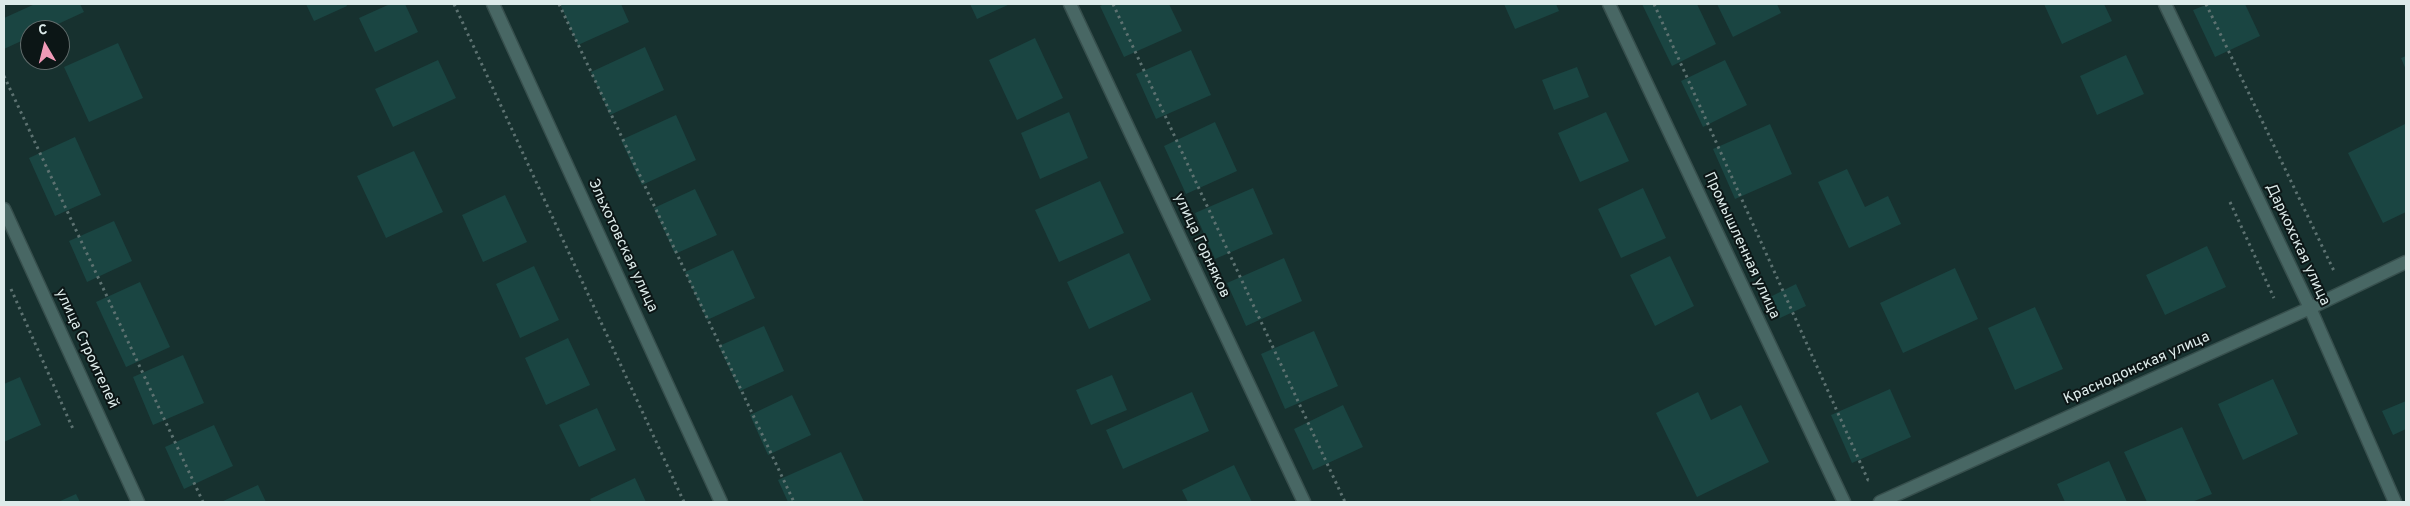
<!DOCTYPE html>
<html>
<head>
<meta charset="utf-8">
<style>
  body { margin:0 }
  #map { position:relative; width:2410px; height:506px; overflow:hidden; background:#17312f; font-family:Overpass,sans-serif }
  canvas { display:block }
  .frame { position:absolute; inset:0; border:5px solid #ddebea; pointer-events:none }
  .north { position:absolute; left:20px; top:20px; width:50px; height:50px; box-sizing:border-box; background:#0c1616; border:1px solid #606b6b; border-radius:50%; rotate:352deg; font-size:14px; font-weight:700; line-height:20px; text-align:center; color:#ddebea }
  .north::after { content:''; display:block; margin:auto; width:18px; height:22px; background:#f09ab7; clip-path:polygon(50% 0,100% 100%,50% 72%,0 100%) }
</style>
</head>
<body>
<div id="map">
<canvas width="2410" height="506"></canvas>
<div class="frame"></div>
<div class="north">С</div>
</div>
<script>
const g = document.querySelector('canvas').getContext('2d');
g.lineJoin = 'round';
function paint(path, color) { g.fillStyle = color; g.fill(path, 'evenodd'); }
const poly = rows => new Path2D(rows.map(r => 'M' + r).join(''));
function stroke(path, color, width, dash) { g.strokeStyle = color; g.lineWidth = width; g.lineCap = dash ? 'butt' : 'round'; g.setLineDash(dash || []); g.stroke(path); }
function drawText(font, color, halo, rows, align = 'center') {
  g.font = font + ' Overpass,sans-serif'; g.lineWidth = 4; g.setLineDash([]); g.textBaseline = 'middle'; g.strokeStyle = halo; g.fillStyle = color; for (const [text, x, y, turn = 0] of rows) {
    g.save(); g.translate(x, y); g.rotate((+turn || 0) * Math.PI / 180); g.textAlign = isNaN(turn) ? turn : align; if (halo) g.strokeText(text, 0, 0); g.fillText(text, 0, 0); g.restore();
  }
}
const building = poly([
  [35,4,80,4,84,12,45,30,30,30,30,37,4,49,4,18],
  [306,4,346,4,347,6,314,21],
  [390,4,405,4,418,32,375,52,359,18],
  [560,4,621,4,629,22,578,45],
  [970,4,1010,4,977,19],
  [1104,4,1169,4,1182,31,1124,57,1100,6],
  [1504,4,1556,4,1559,11,1515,29],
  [1642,4,1697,4,1716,44,1672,66],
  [1717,4,1777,4,1781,13,1733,37],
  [2044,4,2104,4,2112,21,2062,44],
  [2208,4,2245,4,2260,36,2215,57,2193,10],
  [1035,38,1063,98,1017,120,989,60],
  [118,43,143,98,89,122,64,67],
  [645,47,664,90,610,115,591,72],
  [1191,50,1211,95,1156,119,1136,74],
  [2126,55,2144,94,2097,115,2080,76],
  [2406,56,2406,70,2401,58],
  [438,60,456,98,393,127,375,89],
  [1725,60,1747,105,1703,127,1681,81],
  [1577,67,1589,97,1554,110,1542,80],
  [1069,112,1088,158,1040,179,1021,133],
  [1606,112,1629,161,1580,182,1558,133],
  [676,115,696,160,642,185,621,140],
  [1215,122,1237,171,1186,194,1164,146],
  [1770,124,1792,174,1735,199,1713,149],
  [2405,124,2406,212,2383,223,2348,153],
  [75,137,101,195,55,216,29,158],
  [414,151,443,212,386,238,357,176],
  [1847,169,1865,207,1888,196,1901,224,1849,248,1818,182],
  [1100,181,1124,233,1059,262,1035,210],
  [1253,188,1273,234,1215,259,1195,213],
  [1643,188,1666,238,1621,258,1598,209],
  [695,189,717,235,675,254,654,208],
  [505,195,527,242,483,262,462,215],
  [114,221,132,261,87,282,69,241],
  [2207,246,2226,287,2165,315,2146,275],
  [733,250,755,298,707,320,685,272],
  [1129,253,1151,300,1089,329,1067,282],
  [1670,256,1694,306,1655,326,1630,275],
  [1284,258,1302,301,1246,326,1227,283],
  [534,266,559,320,520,338,496,284],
  [1955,268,1978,319,1903,353,1880,303],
  [140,282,170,347,126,367,96,302],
  [1796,284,1806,306,1780,318,1770,297],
  [2035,307,2063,369,2015,390,1988,328],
  [764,326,784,371,740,391,719,346],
  [1314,331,1338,386,1285,409,1261,354],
  [568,338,590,385,546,405,525,358],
  [183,355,204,403,153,425,133,377],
  [1112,375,1127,410,1091,425,1076,390],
  [20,377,41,425,4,442,4,384],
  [2273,379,2298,434,2243,460,2218,404],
  [1890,389,1911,437,1852,463,1831,415],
  [1192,392,1209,431,1123,469,1106,430],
  [1698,392,1711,420,1741,405,1769,462,1697,497,1656,413],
  [792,395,811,435,768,455,750,415],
  [2406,401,2406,429,2393,435,2382,411],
  [1343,405,1363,447,1313,470,1294,429],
  [597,408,616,450,579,467,559,425],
  [214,425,233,466,184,489,165,447],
  [2182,427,2212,494,2192,502,2147,502,2124,452],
  [841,452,864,502,788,502,778,480],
  [2109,461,2127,502,2065,502,2057,484],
  [1234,465,1252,502,1188,502,1182,490],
  [635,478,646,502,592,502,590,499],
  [258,485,266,502,221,502],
  [76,494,80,502,58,502]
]);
const path = poly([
  [454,4,684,502],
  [559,4,794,502],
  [1113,4,1345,502],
  [1654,4,1868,480,1870,480],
  [2206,4,2334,271],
  [4,76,203,502],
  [2230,202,2274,298],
  [11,289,73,429]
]);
const minor = poly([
  [1070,4,1304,502],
  [1609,4,1844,502],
  [2165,4,2310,308,2395,502],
  [4,209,138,502],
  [1880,502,2310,308,2406,262]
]);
const tertiary = poly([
  [493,4,721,502]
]);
const streetNames = [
  ["Даркохская улица",2297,245,65],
  ["Эльхотовская улица",622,246,65],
  ["улица Горняков",1201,246,65],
  ["Промышленная улица",1741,246,65],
  ["улица Строителей",86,349,65],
  ["Краснодонская улица",2137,369,-24]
];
paint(building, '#1a4542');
stroke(minor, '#374f4d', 15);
stroke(tertiary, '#374f4d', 15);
stroke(path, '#5d7271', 3, [2.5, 4]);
stroke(minor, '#486764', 12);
stroke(tertiary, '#486764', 12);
drawText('15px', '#ddebea', '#0c1616', streetNames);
</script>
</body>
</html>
